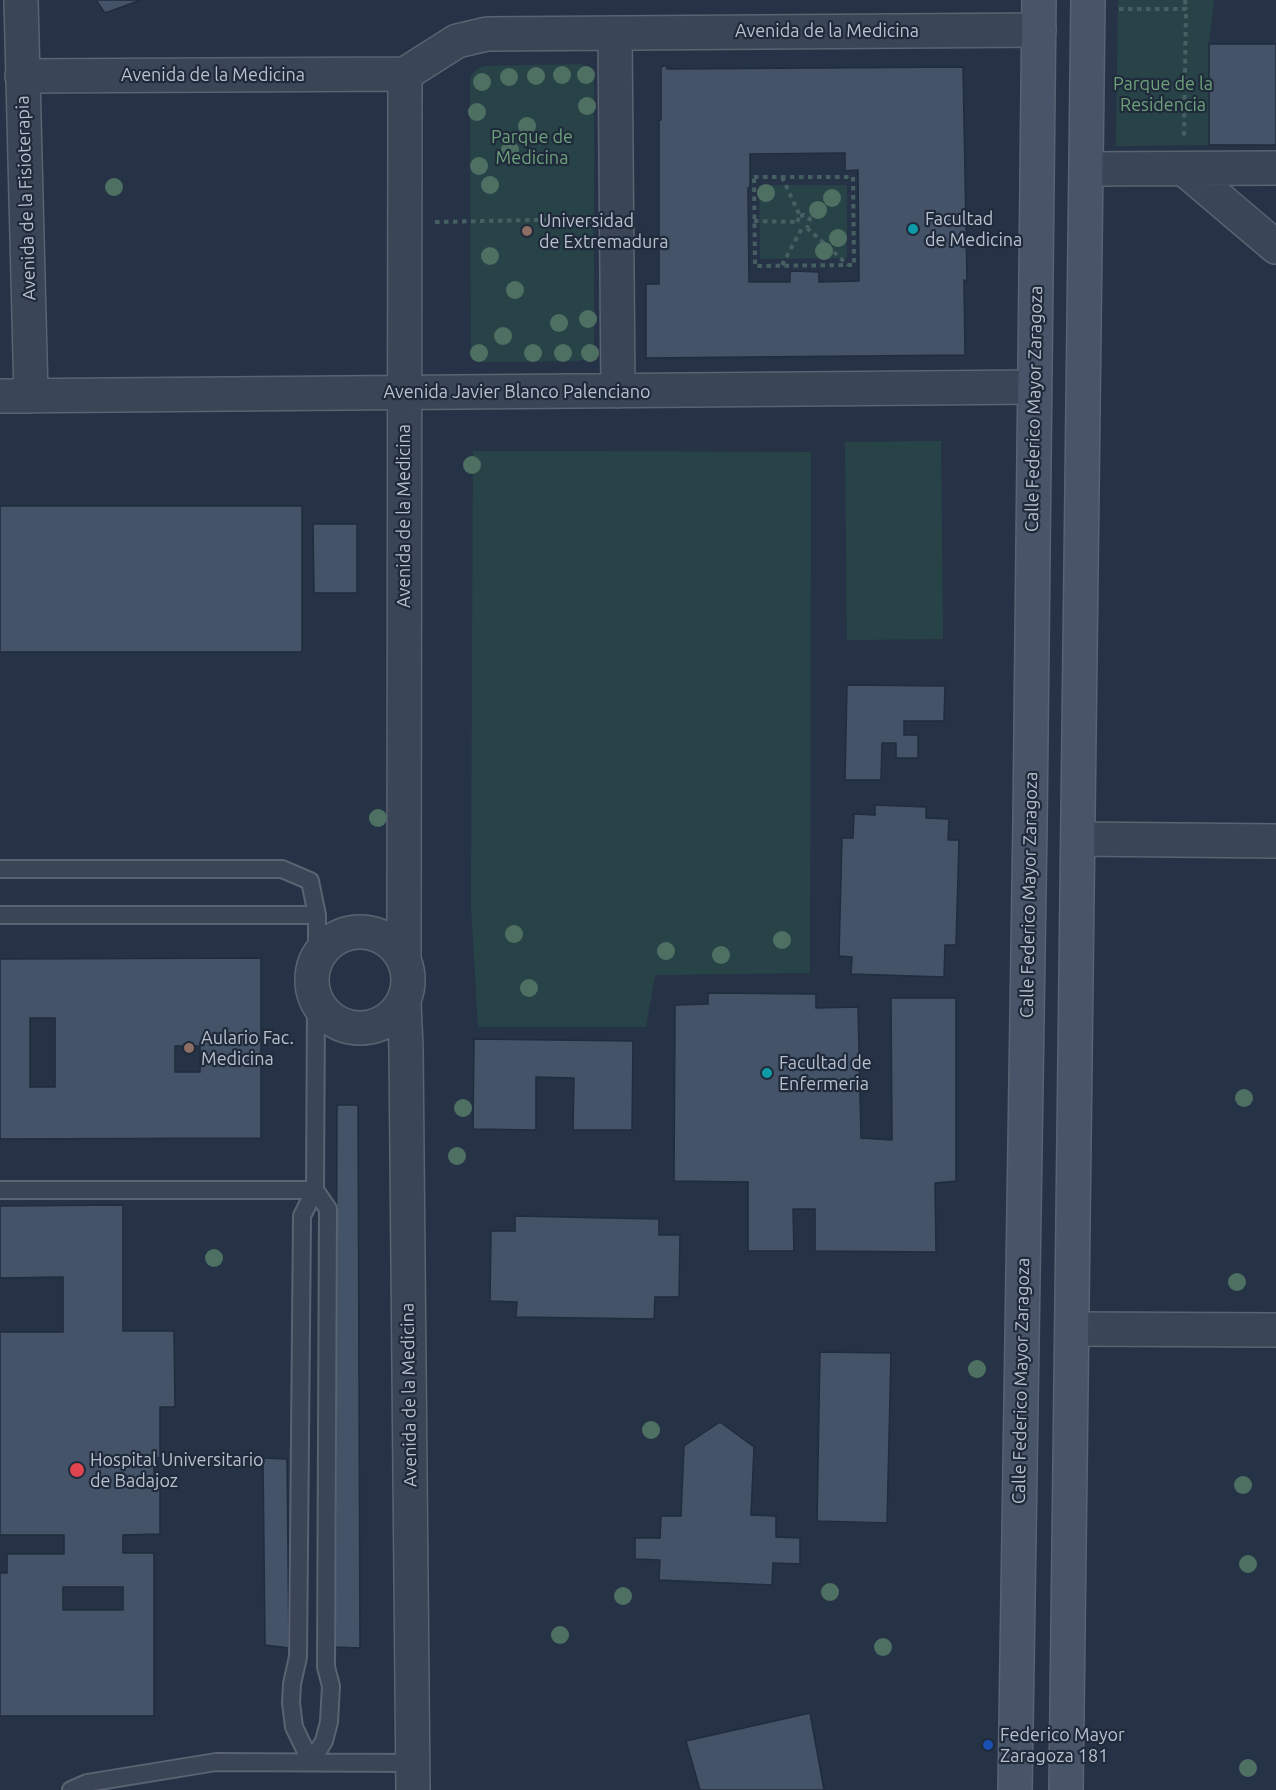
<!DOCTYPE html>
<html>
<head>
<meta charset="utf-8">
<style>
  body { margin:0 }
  canvas { display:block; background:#263346 }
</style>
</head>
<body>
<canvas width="1276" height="1790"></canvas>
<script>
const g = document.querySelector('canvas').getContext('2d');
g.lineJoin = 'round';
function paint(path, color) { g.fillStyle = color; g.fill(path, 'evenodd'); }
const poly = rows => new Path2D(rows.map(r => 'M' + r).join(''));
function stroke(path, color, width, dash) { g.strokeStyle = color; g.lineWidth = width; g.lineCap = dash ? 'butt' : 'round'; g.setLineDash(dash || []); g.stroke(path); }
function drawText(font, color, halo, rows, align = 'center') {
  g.font = font + ' Ubuntu,sans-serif'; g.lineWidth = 4.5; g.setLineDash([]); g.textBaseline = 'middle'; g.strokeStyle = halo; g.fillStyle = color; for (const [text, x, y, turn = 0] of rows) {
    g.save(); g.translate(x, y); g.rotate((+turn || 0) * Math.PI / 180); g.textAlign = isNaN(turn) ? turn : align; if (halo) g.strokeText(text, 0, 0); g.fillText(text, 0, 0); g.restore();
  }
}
const green = poly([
  [1118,0,1214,0,1209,44,1209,145,1116,146],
  [582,64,592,71,594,78,594,350,588,358,579,361,477,362,471,354,470,77,477,69,484,66],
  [759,185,847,185,847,258,760,259],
  [941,441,943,639,847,640,845,442],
  [473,451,811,452,810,973,655,975,646,1027,478,1027,471,906]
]);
const building = poly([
  [96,0,141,0,105,13,96,0],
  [1209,44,1276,44,1276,145,1209,145,1209,44],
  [663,66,667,66,667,69,963,67,967,281,964,280,965,355,646,358,646,284,659,284,659,120,661,120,661,68,663,66],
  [845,153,845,171,858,170,859,281,819,282,819,272,794,271,790,272,790,282,749,282,748,188,750,187,750,154,845,153],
  [0,506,302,506,302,652,0,652,0,506],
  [313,524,357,524,357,593,314,593,313,524],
  [847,685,945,686,944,721,904,721,904,735,918,735,918,758,896,758,896,743,882,743,881,780,845,780,847,685],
  [875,805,926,807,926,818,949,819,948,840,959,840,956,945,945,945,944,977,851,974,852,957,839,956,842,838,853,838,854,814,875,815,875,805],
  [261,958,261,1138,0,1139,0,959,261,958],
  [30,1018,55,1018,55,1087,30,1087,30,1018],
  [175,1046,200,1046,200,1072,175,1072,175,1046],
  [708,993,816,994,816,1008,858,1007,861,1138,892,1140,891,998,956,998,956,1181,935,1183,936,1252,815,1251,815,1209,793,1209,794,1251,748,1251,748,1182,674,1181,675,1005,708,1004,708,993],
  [474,1039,633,1041,632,1130,573,1130,574,1078,536,1077,536,1130,473,1129,474,1039],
  [337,1105,358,1105,360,1648,335,1647,337,1105],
  [123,1205,123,1331,174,1331,175,1407,160,1407,160,1458,154,1457,154,1483,160,1483,160,1534,123,1535,123,1553,154,1553,154,1716,0,1716,0,1573,7,1573,7,1554,64,1554,64,1535,0,1535,0,1332,63,1332,63,1277,0,1278,0,1206,123,1205],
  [63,1587,123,1587,123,1610,63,1610,63,1587],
  [515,1216,659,1219,659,1235,680,1235,679,1297,655,1297,654,1319,516,1317,517,1302,490,1301,491,1231,515,1231,515,1216],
  [820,1352,891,1353,887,1523,817,1521,820,1352],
  [720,1422,754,1447,751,1515,776,1516,776,1537,800,1538,800,1564,773,1563,772,1585,659,1580,660,1560,635,1559,635,1538,660,1538,661,1516,681,1516,684,1446,720,1422],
  [263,1458,287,1459,289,1648,265,1645,263,1458],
  [810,1713,824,1790,700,1790,686,1741,810,1713]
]);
const path = poly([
  [1185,0,1186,9],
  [1119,9,1186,9,1184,138],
  [754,177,853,177,854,265,755,266,754,177],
  [782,177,800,216,797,222],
  [800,216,804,215,810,219,807,228],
  [754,221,797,222],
  [435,222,586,219],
  [807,228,848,265],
  [782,265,802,228]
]);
const lane = poly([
  [0,869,282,869,310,881,317,915,317,957],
  [0,915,317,915],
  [0,1190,315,1190],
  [315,1190,328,1209,326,1667,331,1686,329,1722,324,1741,311,1762,294,1727,291,1703,292,1684,298,1657,302,1216,315,1190,316,1002],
  [71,1790,87,1783,216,1762,413,1763]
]);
const street = poly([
  [21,0,31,396],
  [615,33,618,391],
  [22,76,405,74,457,41,487,34,1039,30],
  [1086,169,1276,168],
  [1184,169,1276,247],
  [0,396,1034,387],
  [1078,839,1276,841],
  '312 980a48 48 0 1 1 96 0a48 48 0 1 1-96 0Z',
  [404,958,405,74],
  [404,1001,406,1049,413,1790],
  [1072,1329,1276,1330]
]);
const secondary = poly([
  [1015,1790,1030,823,1039,0],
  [1066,1790,1088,0]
]);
const trees = [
  [562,75],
  [586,75],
  [536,76],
  [509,77],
  [482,82],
  [587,106],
  [477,112],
  [527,126],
  [510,150],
  [479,166],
  [490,185],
  [114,187],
  [766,193],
  [832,198],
  [818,210],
  [838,238],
  [824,251],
  [490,256],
  [515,290],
  [588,319],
  [559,323],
  [503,336],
  [479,353],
  [533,353],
  [563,353],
  [590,353],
  [472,465],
  [378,818],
  [514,934],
  [782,940],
  [666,951],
  [721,955],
  [529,988],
  [1244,1098],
  [463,1108],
  [457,1156],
  [214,1258],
  [1237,1282],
  [977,1369],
  [651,1430],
  [1243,1485],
  [1248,1564],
  [830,1592],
  [623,1596],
  [560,1635],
  [883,1647],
  [1248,1768]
];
const markers = [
  [913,229,6,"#0f9aa8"],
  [527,231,6,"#8d6e63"],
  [189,1048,6,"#8d6e63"],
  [767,1073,6,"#0f9aa8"],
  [77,1470,8,"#e0444e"],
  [988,1745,6,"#1a4fb4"]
];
const streetNames = [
  ["Avenida de la Medicina",827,31],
  ["Avenida de la Medicina",213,75],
  ["Avenida de la Fisioterapia",26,198,-92],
  ["Avenida Javier Blanco Palenciano",517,392],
  ["Calle Federico Mayor Zaragoza",1034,409,-89],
  ["Avenida de la Medicina",404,516,-90],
  ["Calle Federico Mayor Zaragoza",1029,895,-89],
  ["Calle Federico Mayor Zaragoza",1021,1381,-89],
  ["Avenida de la Medicina",409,1395,-91]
];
const parkNames = [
  ["Parque de la",1163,84],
  ["Residencia",1163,105],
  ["Parque de",532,137],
  ["Medicina",532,158]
];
const poiNames = [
  ["Facultad",925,219],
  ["de Medicina",925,240],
  ["Universidad",539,221],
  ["de Extremadura",539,242],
  ["Aulario Fac.",201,1038],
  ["Medicina",201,1059],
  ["Facultad de",779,1063],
  ["Enfermeria",779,1084],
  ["Hospital Universitario",90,1460],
  ["de Badajoz",90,1481],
  ["Federico Mayor",1000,1735],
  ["Zaragoza 181",1000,1756]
];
paint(green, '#284347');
paint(building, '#445368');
stroke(building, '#212c3d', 1.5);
stroke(lane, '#596372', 20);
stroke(street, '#596372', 36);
stroke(secondary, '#596372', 36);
stroke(path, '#465f62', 4, [4.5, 4.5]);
stroke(lane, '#3a4555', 16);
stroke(street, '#3a4555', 33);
stroke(secondary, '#485468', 33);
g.fillStyle = '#4e7063';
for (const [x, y] of trees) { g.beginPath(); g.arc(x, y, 9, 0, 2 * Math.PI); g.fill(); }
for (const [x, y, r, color] of markers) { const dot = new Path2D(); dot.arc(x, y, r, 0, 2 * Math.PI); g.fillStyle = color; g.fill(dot); stroke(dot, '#1f2a3b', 2); }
drawText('18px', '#b8c0ce', '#1f2a3b', streetNames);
drawText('18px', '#6ea17a', '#1f2a3b', parkNames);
drawText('18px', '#b8c0ce', '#1f2a3b', poiNames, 'left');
</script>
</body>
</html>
